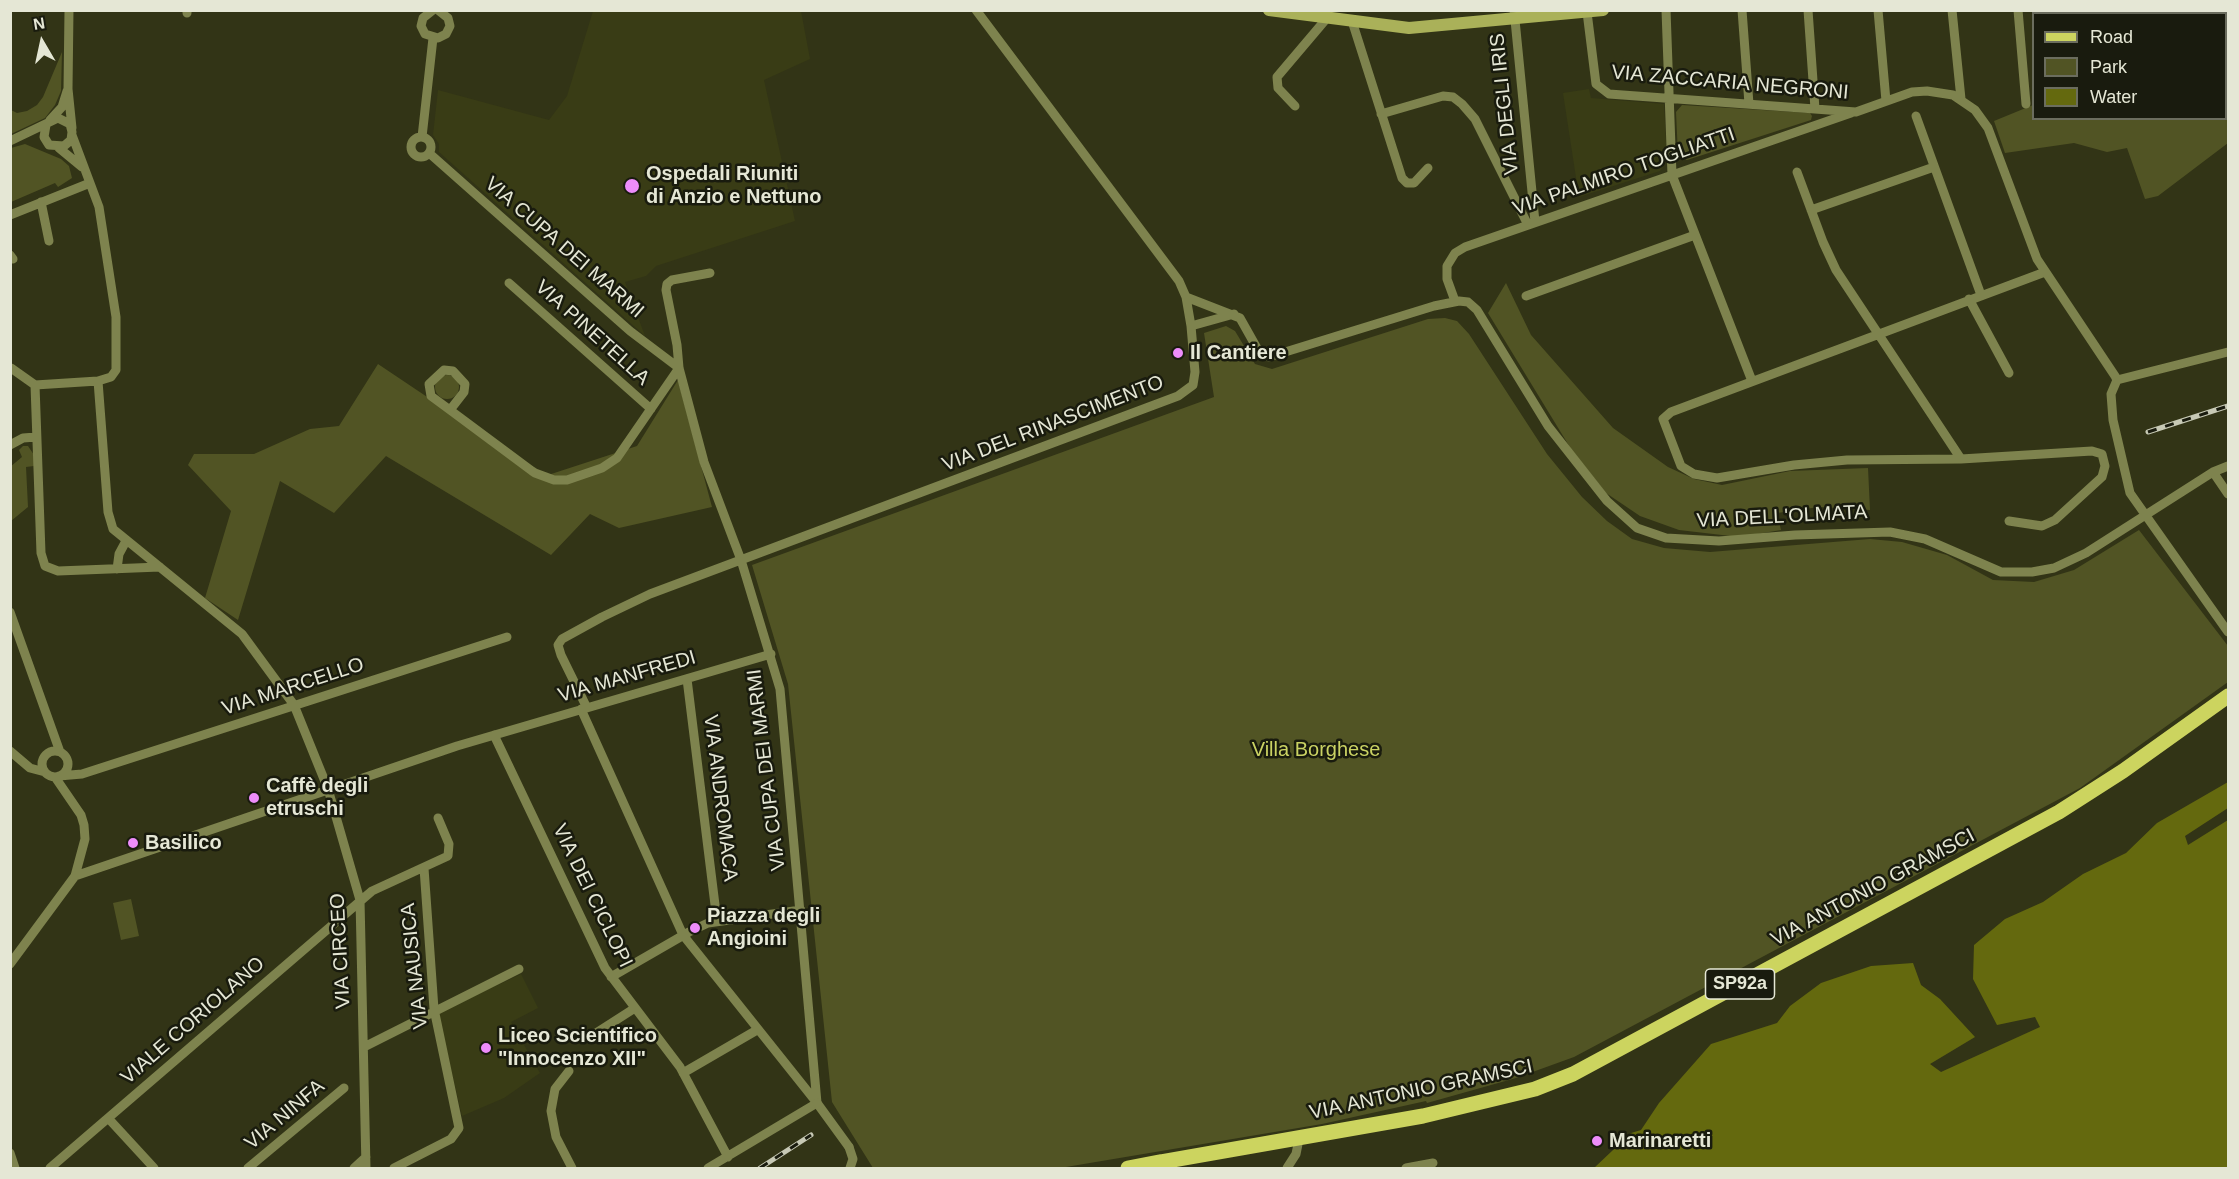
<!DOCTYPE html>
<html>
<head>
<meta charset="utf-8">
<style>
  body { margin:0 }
  #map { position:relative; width:2239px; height:1179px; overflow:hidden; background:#323416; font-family:Arial,sans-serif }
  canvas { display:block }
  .frame { position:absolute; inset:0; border:12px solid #e5e7d5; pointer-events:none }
  .legend { position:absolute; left:2032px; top:12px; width:195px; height:108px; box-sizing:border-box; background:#191b0e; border:2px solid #6b6d5e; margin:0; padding:8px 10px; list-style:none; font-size:18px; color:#e5e7d5 }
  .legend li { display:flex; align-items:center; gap:12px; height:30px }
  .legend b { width:30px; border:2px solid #6b6d5e }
  .north { position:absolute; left:12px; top:12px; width:60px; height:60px; -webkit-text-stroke:4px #191b0e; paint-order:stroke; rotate:351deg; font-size:16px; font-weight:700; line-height:24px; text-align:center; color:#e5e7d5 }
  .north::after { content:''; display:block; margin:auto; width:21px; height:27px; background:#e5e7d5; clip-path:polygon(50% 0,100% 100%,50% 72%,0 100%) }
</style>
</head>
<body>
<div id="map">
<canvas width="2239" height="1179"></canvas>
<div class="frame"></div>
<ul class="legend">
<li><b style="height:8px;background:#ccd45f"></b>Road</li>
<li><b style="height:16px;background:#515424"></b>Park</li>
<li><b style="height:16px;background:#64690e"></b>Water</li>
</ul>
<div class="north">N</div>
</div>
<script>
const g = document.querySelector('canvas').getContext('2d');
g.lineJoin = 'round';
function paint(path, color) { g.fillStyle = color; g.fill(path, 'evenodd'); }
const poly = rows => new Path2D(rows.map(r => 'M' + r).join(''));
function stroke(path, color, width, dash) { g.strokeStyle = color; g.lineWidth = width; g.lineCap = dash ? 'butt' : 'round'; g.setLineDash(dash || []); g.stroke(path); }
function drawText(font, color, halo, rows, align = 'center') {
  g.font = font + ' Arial,sans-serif'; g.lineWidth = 5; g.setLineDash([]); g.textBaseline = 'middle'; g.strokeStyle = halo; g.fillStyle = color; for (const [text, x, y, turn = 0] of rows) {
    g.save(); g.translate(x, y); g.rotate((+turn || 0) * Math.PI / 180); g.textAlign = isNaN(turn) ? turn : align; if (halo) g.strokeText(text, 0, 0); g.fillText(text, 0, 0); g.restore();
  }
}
const built = poly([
  [593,11,801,11,810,59,764,80,795,221,656,266,646,276,625,282,645,336,439,152,439,144,433,135,438,90,549,120,567,96],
  [1589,89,1591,98,1664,104,1667,161,1660,171,1579,197,1563,93],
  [521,974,538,1008,511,1022,540,1073,504,1098,462,1116,438,1013]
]);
const green = poly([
  [2228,16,2228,143,2158,196,2145,199,2127,148,2107,152,2074,143,2005,153,1994,121,2033,105,2034,118,2226,118,2226,19],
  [62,52,61,91,55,105,45,118,11,134,11,110,17,113,27,111,37,105,43,97],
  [1682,105,1810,113,1812,116,1811,120,1687,160,1678,155,1676,112],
  [25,144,61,159,69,166,72,178,58,187,55,183,11,202,11,148],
  [1506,283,1531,335,1613,428,1668,467,1694,479,1722,485,1790,471,1868,468,1870,510,1819,507,1777,513,1781,530,1739,537,1679,530,1640,516,1606,493,1571,449,1488,313],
  [1445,318,1457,321,1469,334,1547,454,1582,497,1607,521,1632,539,1664,548,1710,552,1870,539,1902,542,1947,555,1993,580,2034,582,2074,570,2139,530,2228,646,2228,682,2080,788,1574,1057,1516,1078,1427,1103,1426,1101,1322,1124,1060,1168,873,1168,832,1102,788,684,752,565,1214,397,1204,333,1226,326,1235,331,1255,364,1272,369,1428,319],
  [378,364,545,476,637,446,678,380,712,507,619,528,590,514,551,555,386,456,334,513,280,481,238,620,205,598,231,511,188,465,194,454,254,454,310,429,339,426],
  '435 387a12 12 0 1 1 24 0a12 12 0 1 1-24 0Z',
  [23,446,28,446,34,455,34,466,26,467,28,507,11,521,10,467,22,457,19,450],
  [131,899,139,936,121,940,113,903]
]);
const water = poly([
  [2228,782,2228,808,2185,836,2188,845,2228,820,2228,1168,1594,1168,1631,1133,1641,1130,1659,1103,1711,1044,1777,1023,1790,1006,1821,983,1871,966,1913,963,1921,985,1940,999,1975,1037,1930,1064,1941,1072,2040,1027,2035,1017,1997,1025,1973,979,1974,945,2005,919,2043,902,2083,874,2126,853,2157,823]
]);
const street = poly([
  [69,10,68,89,72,128],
  [433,10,423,18,421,26,425,34,438,38,446,34,450,26,448,18,438,10],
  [1514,10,1535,222],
  [1666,10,1672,175,1752,381],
  [1742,10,1749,104],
  [1808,10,1815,109],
  [1878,10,1886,101],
  [1952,10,1961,99],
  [2018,10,2026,104],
  [2084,10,2084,14],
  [2145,10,2145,14],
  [2194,10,2194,14],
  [1587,12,1596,84,1609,94,1856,112,1912,92,1927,91,1953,95,1975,110,1988,128,2037,259,2115,376,2117,380,2111,394,2113,420,2130,493,2228,632],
  [187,13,187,10],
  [1352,21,1402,178,1407,183,1414,183,1428,168],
  [1295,106,1278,88,1277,77,1327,18],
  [1381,114,1443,96,1453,97,1462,104,1475,119,1528,225],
  [1916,116,1981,295],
  [50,120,62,107,67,91],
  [72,135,99,207,116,317,116,370,111,377,98,381],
  [422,137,433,38],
  '411 147a10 10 0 1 1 20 0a10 10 0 1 1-20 0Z',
  [10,141,58,118,70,124,72,132,71,140,64,146,49,145,44,137,46,125],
  [59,148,82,167],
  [429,153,630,331,679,368,617,458,602,468,567,480,554,480,535,473,532,471,450,410,431,396,429,384,444,370,453,371,465,384,464,392,450,410],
  [1797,172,1823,242,1836,270,1961,459],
  [41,202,49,241],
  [1811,210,1934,167],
  [10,215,90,183],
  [10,255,13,259],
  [710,273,672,280,667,284,666,290,677,345,679,368,704,462,741,560,780,689,817,1103],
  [509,283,651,409],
  [1526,296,1695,235],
  [1186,297,1240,318,1258,350,1269,357,1434,306,1459,301,1468,302,1477,310,1548,426,1607,501,1637,528,1666,538,1719,541,1795,535,1890,532,1925,539,2001,572,2032,572,2054,568,2086,553,2213,472,2228,466],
  [1969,299,2009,373],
  [1455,301,1447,279,1447,266,1455,253,1465,247,1851,113],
  [1191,326,1234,314],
  [11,368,35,385,98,381,108,512,113,529,242,634,294,705,328,789,360,900,366,1168],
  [2117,380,2228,352],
  [35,385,41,553,45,566,58,571,160,567],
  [10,445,23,438,36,437],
  [2213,472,2228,494],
  [2009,521,2042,526,2055,520,2102,477,2105,466,2102,454,2092,451,1961,459,1847,460,1794,465,1717,478,1694,474,1681,466,1663,419,1671,412,2045,272],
  [117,569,119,554,126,541],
  [10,612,60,752],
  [687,679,717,921],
  [587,708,561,655,558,645,562,639,602,617,650,594,1178,396,1193,385,1195,372,1191,326,1186,297,1179,281,976,10],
  [581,709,683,935,817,1103],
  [494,735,605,968,680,1067,728,1157],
  [10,751,30,768,45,772],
  '42 764a13 13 0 1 1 26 0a13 13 0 1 1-26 0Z',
  [59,776,82,774,507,637],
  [55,777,81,815,84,825,85,839,75,876],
  [10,964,75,876,457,746,771,654],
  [611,977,689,932,708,923,801,910],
  [596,1033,635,1008],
  [364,1047,519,969],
  [569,1071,555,1089,551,1111,556,1137,572,1168],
  [683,1073,757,1030],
  [108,1118,154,1168],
  [849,1147,853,1159,850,1168],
  [10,1153,15,1168],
  [50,1168,372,891,448,856,449,844,438,818],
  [248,1168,344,1088],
  [354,1168,366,1157],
  [394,1168,451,1139,459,1128,434,1009,424,868],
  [708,1168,817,1103],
  [1287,1168,1296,1154,1299,1139],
  [1406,1168,1433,1163]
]);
const secondary = poly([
  [1269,10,1409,28,1603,10]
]);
const primary = poly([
  [1161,1162,1423,1116,1535,1089,1573,1074,2059,812,2123,771,2228,696],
  [1128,1168,1159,1162]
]);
const rail = poly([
  [2148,432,2228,406],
  [760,1168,811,1135]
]);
const streetBridge = poly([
  [817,1103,849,1147]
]);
const markers = [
  [632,186,8,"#ed8cfa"],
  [1178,353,6,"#ed8cfa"],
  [254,798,6,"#ed8cfa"],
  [133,843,6,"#ed8cfa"],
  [695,928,6,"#ed8cfa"],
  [486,1048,6,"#ed8cfa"],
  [1597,1141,6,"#ed8cfa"]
];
const shields = [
  [1740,984,69]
];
const shieldNames = [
  ["SP92a",1740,984]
];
const streetNames = [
  ["VIA ZACCARIA NEGRONI",1730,83,5],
  ["VIA DEGLI IRIS",1505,104,-96],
  ["VIA PALMIRO TOGLIATTI",1624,172,-19],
  ["VIA CUPA DEI MARMI",564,248,41],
  ["VIA PINETELLA",592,333,42],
  ["VIA DEL RINASCIMENTO",1053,424,-21],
  ["VIA DELL'OLMATA",1782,517,-3],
  ["VIA MANFREDI",627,677,-16],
  ["VIA MARCELLO",293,687,-18],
  ["VIA CUPA DEI MARMI",767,770,-97],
  ["VIA ANDROMACA",720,798,83],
  ["VIA ANTONIO GRAMSCI",1873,888,-28],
  ["VIA DEI CICLOPI",592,896,64],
  ["VIA CIRCEO",341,951,-93],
  ["VIA NAUSICA",415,966,-96],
  ["VIALE CORIOLANO",193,1021,-41],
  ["VIA ANTONIO GRAMSCI",1421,1090,-12],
  ["VIA NINFA",285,1115,-40]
];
const poiNames = [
  ["Ospedali Riuniti",646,174],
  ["di Anzio e Nettuno",646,197],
  ["Il Cantiere",1190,353],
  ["Caffè degli",266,786],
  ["etruschi",266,809],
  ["Basilico",145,843],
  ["Piazza degli",707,916],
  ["Angioini",707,939],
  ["Liceo Scientifico",498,1036],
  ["\"Innocenzo XII\"",498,1059],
  ["Marinaretti",1609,1141]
];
const parkNames = [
  ["Villa Borghese",1316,750]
];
paint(built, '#393c15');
paint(green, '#515424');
paint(water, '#64690e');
stroke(street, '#7e834e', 9);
stroke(secondary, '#aab159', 12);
stroke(primary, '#ccd45f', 15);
stroke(rail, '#c7c9b5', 5);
stroke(rail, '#191b0e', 3, [9]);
stroke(streetBridge, '#7e834e', 9);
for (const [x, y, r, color] of markers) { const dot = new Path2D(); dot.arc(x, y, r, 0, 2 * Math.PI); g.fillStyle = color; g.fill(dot); stroke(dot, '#191b0e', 2); }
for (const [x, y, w] of shields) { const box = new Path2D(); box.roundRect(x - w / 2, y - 15, w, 30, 4.5); g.fillStyle = '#191b0e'; g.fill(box); stroke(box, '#e5e7d5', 1.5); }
drawText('bold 18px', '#e5e7d5', null, shieldNames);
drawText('20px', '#e5e7d5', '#191b0e', streetNames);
drawText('bold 20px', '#e5e7d5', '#191b0e', poiNames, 'left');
drawText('20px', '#cad263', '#191b0e', parkNames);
</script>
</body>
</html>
